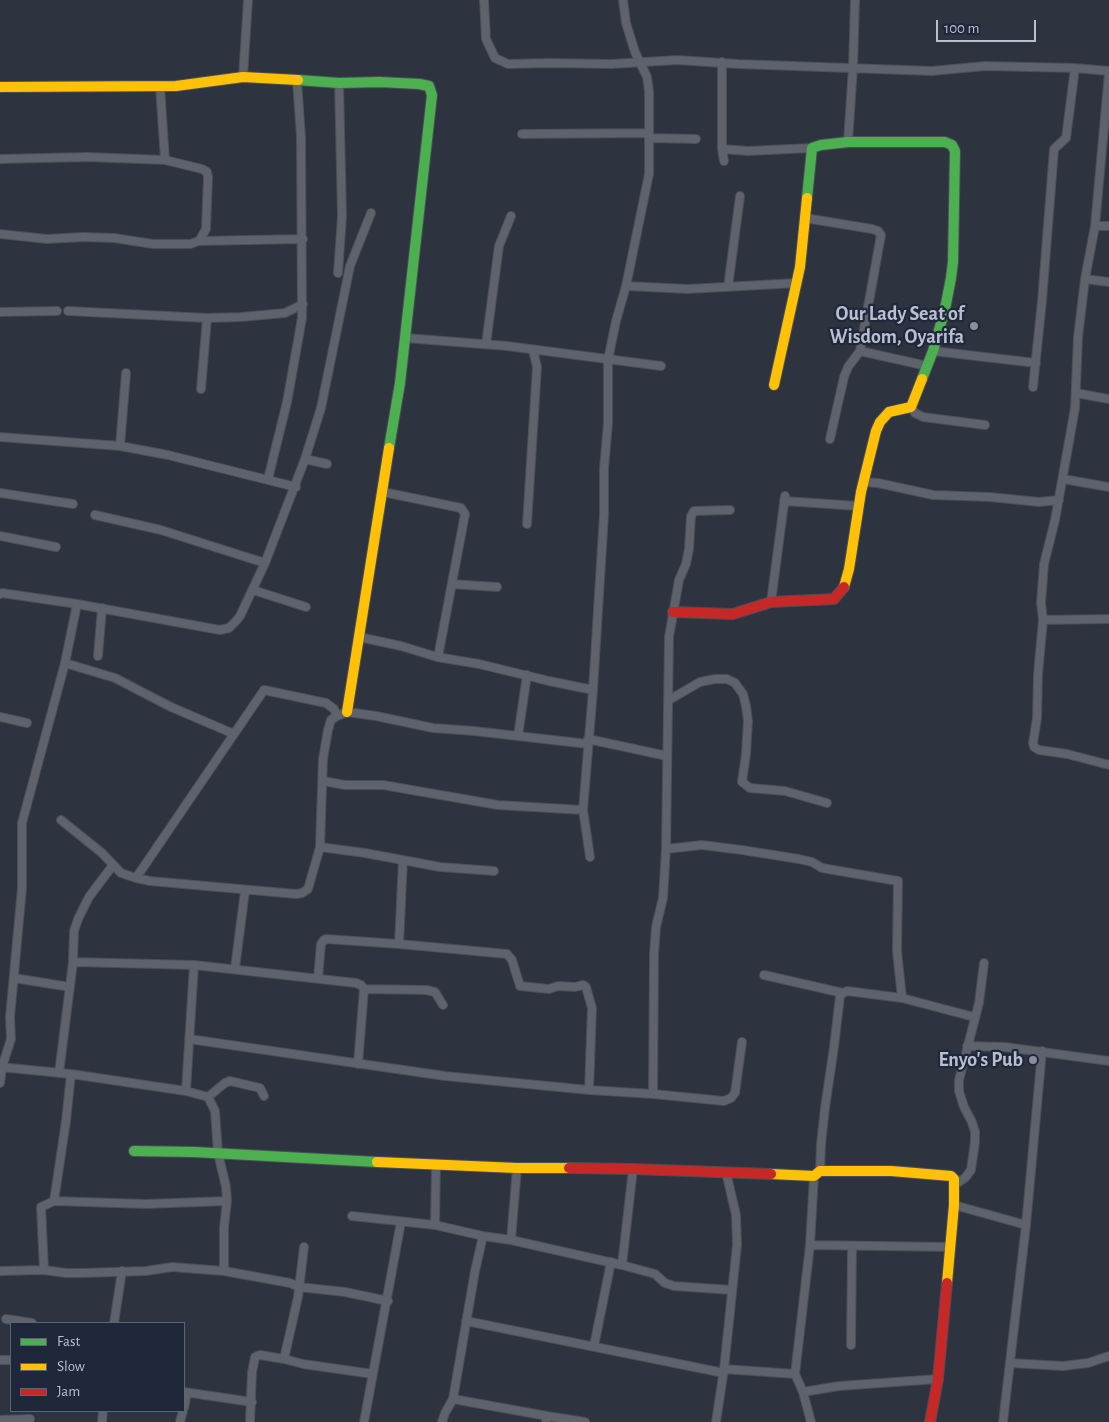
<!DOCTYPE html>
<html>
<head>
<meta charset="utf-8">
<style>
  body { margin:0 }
  #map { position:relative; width:1109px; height:1422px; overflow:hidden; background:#2d333f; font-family:"Alegreya Sans",sans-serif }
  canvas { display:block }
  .legend { position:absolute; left:10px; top:1322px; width:175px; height:90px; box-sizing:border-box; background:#1f283b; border:1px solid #5d6476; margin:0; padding:6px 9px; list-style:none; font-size:15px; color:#b9bfce }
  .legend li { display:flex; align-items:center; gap:10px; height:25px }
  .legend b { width:25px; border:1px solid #5d6476 }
  .scale { position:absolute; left:936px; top:20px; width:100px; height:22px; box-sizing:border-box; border:2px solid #b9bfce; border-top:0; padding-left:6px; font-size:15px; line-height:18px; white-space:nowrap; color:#b9bfce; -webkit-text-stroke:4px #1f283b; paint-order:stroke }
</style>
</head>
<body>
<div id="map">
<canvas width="1109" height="1422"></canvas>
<ul class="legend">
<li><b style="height:6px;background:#4caf50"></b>Fast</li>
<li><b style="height:6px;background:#ffc107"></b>Slow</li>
<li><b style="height:6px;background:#c62828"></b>Jam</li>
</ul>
<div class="scale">100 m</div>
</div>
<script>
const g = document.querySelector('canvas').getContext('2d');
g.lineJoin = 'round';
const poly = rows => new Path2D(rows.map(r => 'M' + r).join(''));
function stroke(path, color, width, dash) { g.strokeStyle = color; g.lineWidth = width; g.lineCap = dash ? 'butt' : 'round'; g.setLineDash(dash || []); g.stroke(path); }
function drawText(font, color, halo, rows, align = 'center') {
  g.font = font + ' "Alegreya Sans",sans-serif'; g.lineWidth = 4.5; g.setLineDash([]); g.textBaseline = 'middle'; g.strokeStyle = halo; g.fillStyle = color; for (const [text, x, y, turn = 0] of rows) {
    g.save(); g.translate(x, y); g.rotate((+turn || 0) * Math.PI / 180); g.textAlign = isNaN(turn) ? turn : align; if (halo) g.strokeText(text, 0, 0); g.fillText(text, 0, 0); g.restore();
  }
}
const street = poly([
  [484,0,486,39,495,58,508,64,549,63,612,64,677,60,738,64,932,71,985,66,1075,68,1109,71],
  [722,62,722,149,724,161],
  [1109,73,1095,226,1085,279,1078,337,1075,408,1055,520,1044,564,1041,603,1043,620,1038,674,1037,718,1033,743,1034,747,1039,750,1067,754,1109,765],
  [243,77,248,0],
  [160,86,165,160],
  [522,134,649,133],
  [649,138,696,139],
  [848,142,853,67,855,0],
  [722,149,748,151,812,148],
  [0,159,87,157,165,160,202,169,207,172,208,177,206,229,199,241,190,244,153,244,114,238,83,237,47,239,0,234],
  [805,218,872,229,878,231,881,235,860,351,848,367,844,377,830,439],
  [1095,226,1109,226],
  [199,241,303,239],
  [338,273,342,216,339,83],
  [1085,279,1109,282],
  [626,286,688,289,797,283],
  [728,287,740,196],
  [68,311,207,318,241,317,285,313,303,304],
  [0,312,57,311],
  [406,338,507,346,661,366],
  [486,344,499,246,511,216],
  [860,351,927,366],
  [933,351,1036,363],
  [1033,387,1042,301,1054,149,1066,138,1075,68],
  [201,389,207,318],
  [1076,393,1109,399],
  [911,407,915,413,923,417,985,425],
  [0,437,120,446,168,455,296,487],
  [120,446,126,373],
  [305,459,327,464],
  [268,479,287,402,302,318,301,137,297,81],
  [1063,479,1109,487],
  [863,482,878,483,933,495,990,497,1039,502,1059,500],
  [383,492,461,508,465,514,438,657],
  [0,493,73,504],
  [784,501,858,506],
  [95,515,161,530,265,563],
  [527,524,537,367,533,350],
  [0,536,56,547],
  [452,584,497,587],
  [253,590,306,607],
  [0,594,2,593,77,604,220,630,229,628,236,621,240,616,265,563,305,459,321,408,350,266,371,213],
  [771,602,785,496],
  [1043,620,1109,619],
  [359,637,401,646,437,657,479,664,549,681,593,690],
  [98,656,102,608],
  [65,663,115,678,171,707,234,734],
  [669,700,700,682,715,679,727,679,735,683,743,694,746,706,748,721,746,754,742,782,750,788,785,791,827,803],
  [0,717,27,723],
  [518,736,527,675],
  [588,739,667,756],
  [323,781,345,785,383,785,498,805,583,810],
  [61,820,102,853,121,873,136,878,150,881,296,894,302,893,308,889,320,847,323,759,328,730,331,720,337,716,347,712,376,716,433,728,474,731,588,744],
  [320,847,365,853,440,867,494,871],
  [666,849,702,845,742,850,799,859,812,862,822,868,898,881,897,951,902,998],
  [590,857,583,810,593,690,604,515,604,468,608,423,608,360,616,321,626,286,649,174,649,91,647,77,635,52,626,23,623,0],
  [136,878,264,690,326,703,334,709,337,716],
  [399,944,403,860],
  [73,962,194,965,356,983,361,985,364,989,358,1064],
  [235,968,245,891],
  [764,975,843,993],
  [14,978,70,987],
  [318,978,321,944,324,940,326,939,399,944,507,954,512,960,520,986,549,989,558,986,575,987,583,985,586,987,592,1008,589,1090],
  [364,989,426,990,435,992,443,1005],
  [189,1039,445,1076,589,1090,653,1094,724,1101,731,1098,735,1093,742,1042],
  [967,1046,1005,1047,1109,1061],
  [0,1067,71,1074,186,1091,208,1097,215,1111,218,1153,226,1187,227,1201,224,1227,224,1271,290,1283,299,1287,345,1292,388,1301],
  [59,1073,73,962,74,931,78,919,89,897,113,865],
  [0,1083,2,1067,11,1039,10,1017,22,888,22,823,65,663,77,604],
  [186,1091,194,965],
  [653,1094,654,954,656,927,663,898,666,849,669,637,679,580,686,564,689,549,691,516,694,511,730,510],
  [208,1097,225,1083,230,1081,260,1088,264,1096],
  [820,1171,821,1144,825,1108,834,1047,840,996,843,993,847,991,902,998,974,1017],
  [954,1185,965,1178,971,1170,975,1142,975,1132,972,1122,964,1107,959,1091,959,1080,979,1003,984,963],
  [54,1201,146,1204,227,1201],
  [954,1205,1026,1225],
  [352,1216,435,1225,483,1236,511,1240,622,1265,655,1274,665,1283,674,1286,732,1290],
  [435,1225,436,1165],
  [483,1236,475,1271,453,1399,547,1416,546,1422],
  [511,1240,517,1168],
  [810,1245,950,1247],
  [622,1265,633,1169],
  [44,1270,41,1207,54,1201,66,1121,71,1074],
  [0,1271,44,1270,66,1273,83,1273,146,1271,172,1267,224,1271],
  [6,1319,32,1323],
  [466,1321,724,1373],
  [114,1323,122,1271],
  [851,1345,852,1246],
  [594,1346,611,1262],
  [284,1359,303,1364,373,1374],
  [0,1360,11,1360],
  [1010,1363,1063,1366,1088,1363,1109,1356],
  [724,1369,795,1374],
  [184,1392,252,1402],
  [803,1392,839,1386,938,1379],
  [184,1408,187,1393],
  [547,1416,585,1422],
  [0,1420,30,1419],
  [102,1422,103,1411],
  [180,1422,183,1411],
  [250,1422,252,1372,255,1357,260,1355,284,1359,298,1297,304,1247],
  [364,1422,401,1222],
  [442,1422,445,1413,453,1399],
  [716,1422,724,1369,737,1245,736,1215,726,1172],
  [811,1422,803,1392,795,1374,810,1245,814,1176],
  [1003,1422,1026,1225,1042,1051]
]);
const fast = poly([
  [298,80,339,83,380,82,419,84,429,86,432,95,400,383,389,448],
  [807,198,812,148,821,145,848,142,945,142,952,145,955,151,953,262,951,278,945,309,933,351,922,379],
  [134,1151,194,1152,377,1162]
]);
const slow = poly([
  [0,87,176,86,243,77,298,80],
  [774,385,800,267,807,198],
  [844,587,849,569,861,492,876,431,880,422,889,412,911,407,922,379],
  [347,712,389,448],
  [377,1162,517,1168,569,1168],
  [771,1174,814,1176,820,1171,891,1171,951,1176,954,1179,954,1205,947,1283]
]);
const jam = poly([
  [673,612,733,614,771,602,834,599,844,587],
  [569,1168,633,1169,771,1174],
  [930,1422,938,1379,947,1283]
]);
const markers = [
  [974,326,5,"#888e9c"],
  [1033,1060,5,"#888e9c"]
];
const poiNames = [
  ["Our Lady Seat of",964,314],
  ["Wisdom, Oyarifa",964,337],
  ["Enyo's Pub",1023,1060]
];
stroke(street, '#4a4e57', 10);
stroke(fast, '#4a4e57', 12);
stroke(slow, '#4a4e57', 12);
stroke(jam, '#4a4e57', 12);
stroke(street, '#5e626c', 8);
stroke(fast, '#4caf50', 10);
stroke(slow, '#ffc107', 10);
stroke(jam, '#c62828', 10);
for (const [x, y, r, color] of markers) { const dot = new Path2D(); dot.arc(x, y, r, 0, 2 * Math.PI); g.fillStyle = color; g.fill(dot); stroke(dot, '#1f283b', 2); }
drawText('bold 20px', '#b9bfce', '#1f283b', poiNames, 'right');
</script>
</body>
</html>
